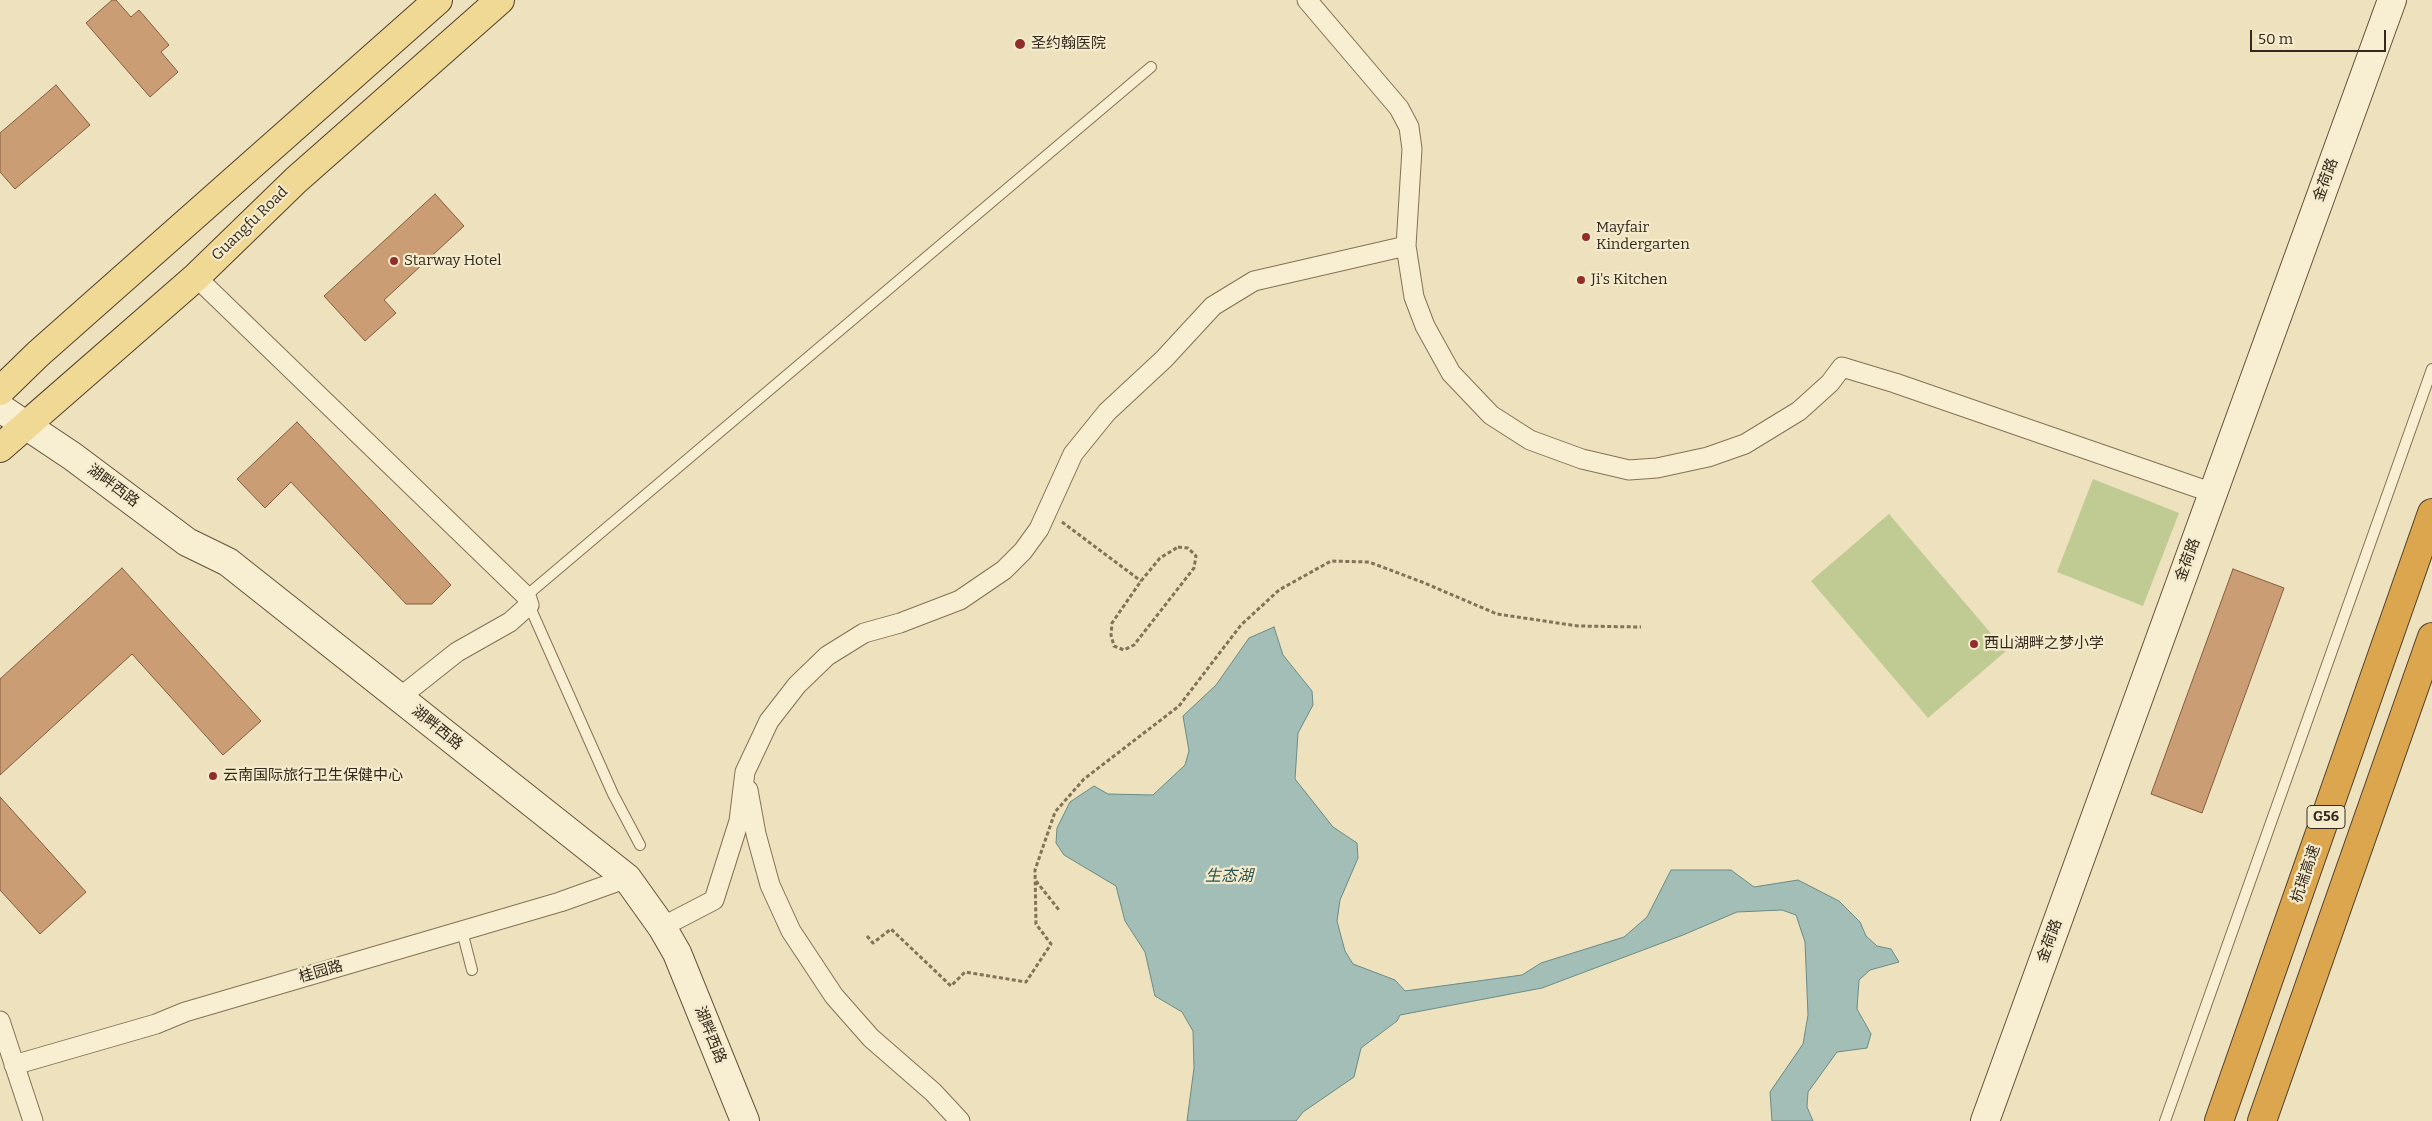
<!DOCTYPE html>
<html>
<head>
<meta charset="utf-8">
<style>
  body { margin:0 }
  #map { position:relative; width:2432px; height:1121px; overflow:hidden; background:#ede1be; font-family:Bitter,serif }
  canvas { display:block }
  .scale { position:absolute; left:2250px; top:30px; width:136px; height:22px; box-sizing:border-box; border:2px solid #34291c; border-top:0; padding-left:6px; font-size:15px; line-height:18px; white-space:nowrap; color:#34291c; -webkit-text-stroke:4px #f4ebcd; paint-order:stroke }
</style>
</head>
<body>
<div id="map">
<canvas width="2432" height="1121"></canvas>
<div class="scale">50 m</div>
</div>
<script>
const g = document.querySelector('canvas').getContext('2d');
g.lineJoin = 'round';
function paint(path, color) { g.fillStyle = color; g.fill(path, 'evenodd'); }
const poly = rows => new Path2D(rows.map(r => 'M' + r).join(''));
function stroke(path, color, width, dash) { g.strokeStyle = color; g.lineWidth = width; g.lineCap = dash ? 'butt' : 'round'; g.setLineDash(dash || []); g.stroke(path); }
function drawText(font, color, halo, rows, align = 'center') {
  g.font = font + ' Bitter,"Noto Sans SC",serif'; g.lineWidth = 4.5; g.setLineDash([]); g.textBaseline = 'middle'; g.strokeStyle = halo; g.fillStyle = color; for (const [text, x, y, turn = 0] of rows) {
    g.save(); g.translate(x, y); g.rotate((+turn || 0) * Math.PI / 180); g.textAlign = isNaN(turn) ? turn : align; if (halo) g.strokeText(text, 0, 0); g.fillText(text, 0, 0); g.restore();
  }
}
const green = poly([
  [2093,479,2179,513,2143,606,2057,572],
  [1889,514,2006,651,1928,718,1811,581]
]);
const water = poly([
  [1274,627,1283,655,1312,691,1313,705,1298,733,1295,779,1333,827,1357,843,1358,858,1340,900,1337,921,1345,951,1353,964,1395,980,1405,991,1522,975,1541,963,1624,937,1647,917,1671,870,1731,870,1754,887,1798,880,1839,901,1860,922,1866,936,1877,946,1891,949,1899,962,1870,970,1859,980,1857,1009,1871,1034,1867,1048,1837,1052,1808,1092,1807,1107,1813,1121,1772,1121,1770,1092,1803,1044,1808,1015,1805,942,1796,915,1782,910,1737,912,1683,935,1542,988,1400,1015,1397,1021,1361,1048,1354,1077,1303,1112,1296,1121,1187,1121,1194,1068,1193,1031,1182,1012,1155,996,1145,952,1125,921,1116,886,1064,855,1056,843,1057,828,1070,802,1094,786,1108,794,1153,795,1185,765,1189,751,1183,716,1216,685,1249,638,1274,627]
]);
const building = poly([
  [112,0,116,0,131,17,139,10,169,45,161,52,178,72,150,97,86,23,112,0],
  [56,85,90,125,15,189,0,172,0,133,56,85],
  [435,194,464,226,384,300,396,313,365,341,324,296,435,194],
  [297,422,451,585,432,604,406,604,291,482,265,508,237,479,297,422],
  [122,568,261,721,223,755,132,654,0,775,0,679,122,568],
  [2233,569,2284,588,2202,813,2151,794,2233,569],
  [0,797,86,892,40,934,0,890,0,797]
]);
const path = poly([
  [1062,522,1141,581],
  [1178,547,1188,548,1196,556,1194,568,1134,645,1124,650,1114,646,1111,635,1112,623,1141,581,1160,558,1178,547],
  [1036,881,1059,910],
  [867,936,873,943,891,929,951,986,965,972,1026,982,1051,944,1036,924,1035,870,1055,812,1084,779,1179,706,1241,625,1279,590,1331,561,1369,562,1422,582,1497,614,1578,626,1641,627]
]);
const lane = poly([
  [526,596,1151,67],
  [529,605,613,794,640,845],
  [462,931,472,970],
  [2165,1121,2432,369]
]);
const street = poly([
  [1307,0,1399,108,1409,127,1412,149,1406,246,1414,297,1425,326,1451,373,1491,415,1530,440,1582,459,1629,470,1657,468,1708,457,1745,444,1799,411,1830,383,1842,367,1895,383,2213,493],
  [196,277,526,596,529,605,510,622,457,652,399,698],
  [748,790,756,834,770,885,791,931,834,996,871,1038,933,1092,960,1121],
  [662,927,714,900,739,821,745,772,769,721,797,685,827,656,864,633,900,623,960,600,1004,570,1023,551,1039,529,1073,454,1107,412,1164,359,1213,306,1254,281,1406,246],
  [0,1021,33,1121],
  [14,1065,156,1024,185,1012,560,902,627,878]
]);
const secondary = poly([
  [0,408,72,456,187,542,228,562,627,878,662,927,677,953,745,1121],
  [1985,1121,2392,0]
]);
const primary = poly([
  [0,391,38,354,438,0],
  [0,448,196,277,296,180,500,0]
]);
const highway = poly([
  [2219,1121,2432,513],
  [2262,1121,2432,637]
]);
const markers = [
  [1020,44,6,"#922e29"],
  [1586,237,5,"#922e29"],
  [394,261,5,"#922e29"],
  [1581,280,5,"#922e29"],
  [1974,644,5,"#922e29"],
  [213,776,5,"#922e29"]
];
const shields = [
  [2326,817,38]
];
const shieldNames = [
  ["G56",2326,817]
];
const poiNames = [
  ["圣约翰医院",1031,44],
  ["Mayfair",1596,228],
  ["Kindergarten",1596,245],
  ["Starway Hotel",404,261],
  ["Ji's Kitchen",1591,280],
  ["西山湖畔之梦小学",1984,644],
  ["云南国际旅行卫生保健中心",223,776]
];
const streetNames = [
  ["金荷路",2326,180,-70],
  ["Guangfu Road",250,224,-44],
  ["湖畔西路",113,486,37],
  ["金荷路",2188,560,-70],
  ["湖畔西路",437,728,39],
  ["杭瑞高速",2306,874,-71],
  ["金荷路",2050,941,-70],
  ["桂园路",321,972,-16],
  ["湖畔西路",710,1035,68]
];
const waterNames = [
  ["生态湖",1229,877]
];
paint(green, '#c0ca93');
paint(water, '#a2beb7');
stroke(water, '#698b85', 1);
paint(building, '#ca9d74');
stroke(building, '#835d3e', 1);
stroke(lane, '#847257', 12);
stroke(street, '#847257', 21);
stroke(secondary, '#66533b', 30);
stroke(primary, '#52402c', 30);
stroke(highway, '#52402c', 30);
stroke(path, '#847257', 3, [4, 2.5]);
stroke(lane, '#f8eed1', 10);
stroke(street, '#f8eed1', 19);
stroke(secondary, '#f8eed1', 28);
stroke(primary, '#f0d995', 28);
stroke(highway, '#dca64f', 28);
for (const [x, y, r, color] of markers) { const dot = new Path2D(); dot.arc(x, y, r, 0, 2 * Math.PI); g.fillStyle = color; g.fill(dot); stroke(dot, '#f4ebcd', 2); }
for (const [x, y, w] of shields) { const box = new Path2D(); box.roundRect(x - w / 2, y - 11.5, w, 23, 4); g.fillStyle = '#f4ebcd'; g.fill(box); stroke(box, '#34291c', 1); }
drawText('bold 14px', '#34291c', null, shieldNames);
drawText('15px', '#34291c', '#f4ebcd', poiNames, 'left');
drawText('15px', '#34291c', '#f4ebcd', streetNames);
drawText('italic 16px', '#2b5453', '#f4ebcd', waterNames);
</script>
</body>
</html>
